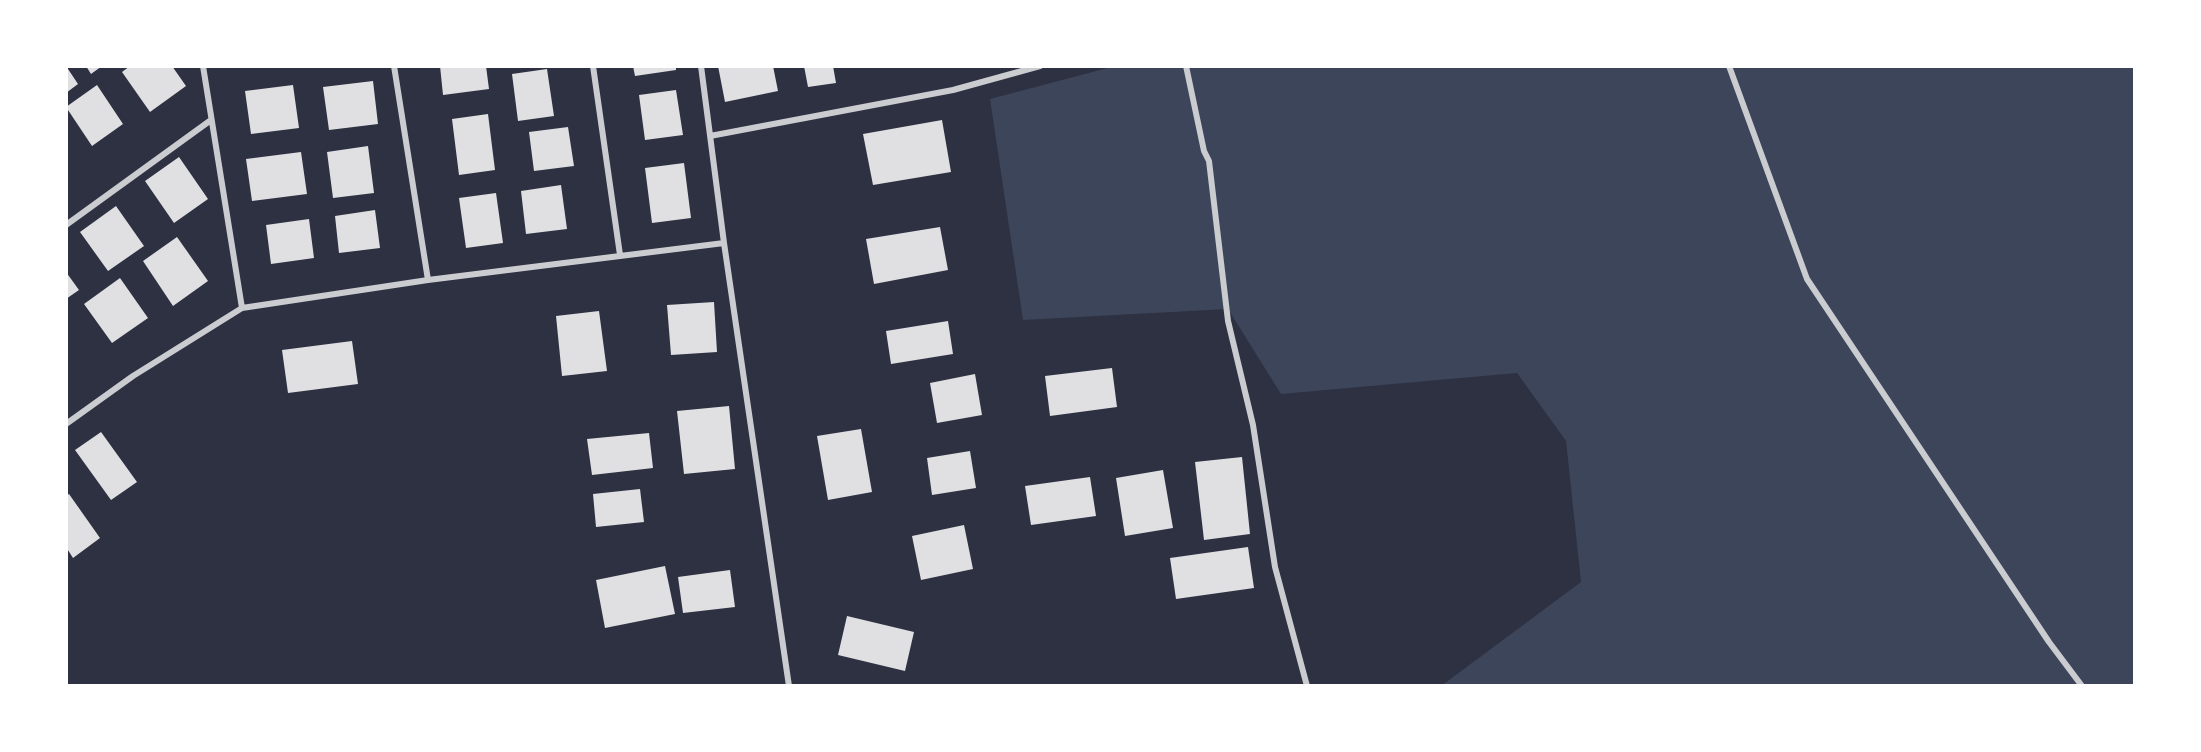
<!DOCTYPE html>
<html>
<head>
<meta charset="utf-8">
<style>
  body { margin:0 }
  #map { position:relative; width:2201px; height:752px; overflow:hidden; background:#2d3142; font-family:Roboto,sans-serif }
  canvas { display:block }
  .frame { position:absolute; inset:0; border:68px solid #fff; pointer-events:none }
</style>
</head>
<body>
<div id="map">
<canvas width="2201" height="752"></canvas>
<div class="frame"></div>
</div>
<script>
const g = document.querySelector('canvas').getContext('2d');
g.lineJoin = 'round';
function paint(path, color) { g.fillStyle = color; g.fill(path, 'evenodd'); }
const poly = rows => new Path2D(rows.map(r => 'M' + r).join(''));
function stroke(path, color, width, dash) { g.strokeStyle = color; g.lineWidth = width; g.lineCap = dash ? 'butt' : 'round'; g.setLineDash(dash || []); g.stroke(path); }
const green = poly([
  [1115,66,2135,66,2135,686,1441,686,1581,582,1566,441,1517,373,1281,394,1228,309,1023,320,990,99]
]);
const building = poly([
  [66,66,78,84,66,93],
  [86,66,102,66,91,74],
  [130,66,172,66,186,86,150,112,122,72],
  [440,66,486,66,489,89,443,95],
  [633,66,676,66,676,70,635,76],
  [718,66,773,66,778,91,725,102],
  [804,66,833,66,836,83,808,87],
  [547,69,554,116,518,121,512,74],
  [373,81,378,124,329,130,323,87],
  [97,85,123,124,92,146,66,107],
  [293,85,299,128,251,134,245,91],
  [676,90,683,135,645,140,639,95],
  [488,114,495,170,459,175,452,119],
  [942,120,951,172,873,185,863,134],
  [568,127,574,166,534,171,529,132],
  [368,146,374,193,333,198,327,152],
  [301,152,307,194,252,201,246,159],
  [179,157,208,199,174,223,145,181],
  [684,163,691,218,652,223,645,168],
  [561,185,567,229,526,234,521,191],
  [496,193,503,243,466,248,459,198],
  [116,206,144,246,108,271,80,232],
  [375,210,380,248,339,253,335,216],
  [309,219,314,258,271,264,266,225],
  [940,227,948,270,874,284,866,239],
  [177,237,208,281,173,306,143,261],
  [66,272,79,290,66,299],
  [120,278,148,318,112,343,84,304],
  [714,302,717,352,671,355,667,305],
  [599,311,607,371,562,376,556,316],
  [948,321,953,354,891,364,886,331],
  [352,341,358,384,288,393,282,350],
  [1112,368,1117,407,1050,416,1045,376],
  [975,374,982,415,937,423,930,383],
  [729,406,735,469,684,474,677,411],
  [861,429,872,492,828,500,817,436],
  [101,432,137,482,111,500,75,450],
  [649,433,653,468,592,475,587,439],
  [970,451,976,488,932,495,927,458],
  [1242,457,1250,534,1204,540,1195,462],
  [1163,470,1173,528,1125,536,1116,478],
  [1090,477,1096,516,1031,525,1025,486],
  [640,489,644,522,596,527,593,494],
  [69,494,100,538,73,558,66,547,66,496],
  [964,525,973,569,921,580,912,536],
  [1248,547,1254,588,1176,599,1170,558],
  [665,566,675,614,605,628,596,580],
  [730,570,735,607,683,613,678,577],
  [847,616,914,632,905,671,838,655]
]);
const minor = poly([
  [203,66,242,308],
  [394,66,428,280],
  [593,66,620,255],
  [701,66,724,243,789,686],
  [1186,66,1204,151,1209,161,1228,321,1253,425,1275,567,1307,686],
  [1729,66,1807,279,2049,642,2082,686],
  [710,136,953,90,1040,66],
  [66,225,211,120],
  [66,424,133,376,242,308,428,280,724,243]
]);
paint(green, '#3c4559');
paint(building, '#e0e0e3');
stroke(minor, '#caccd0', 6);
</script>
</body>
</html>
